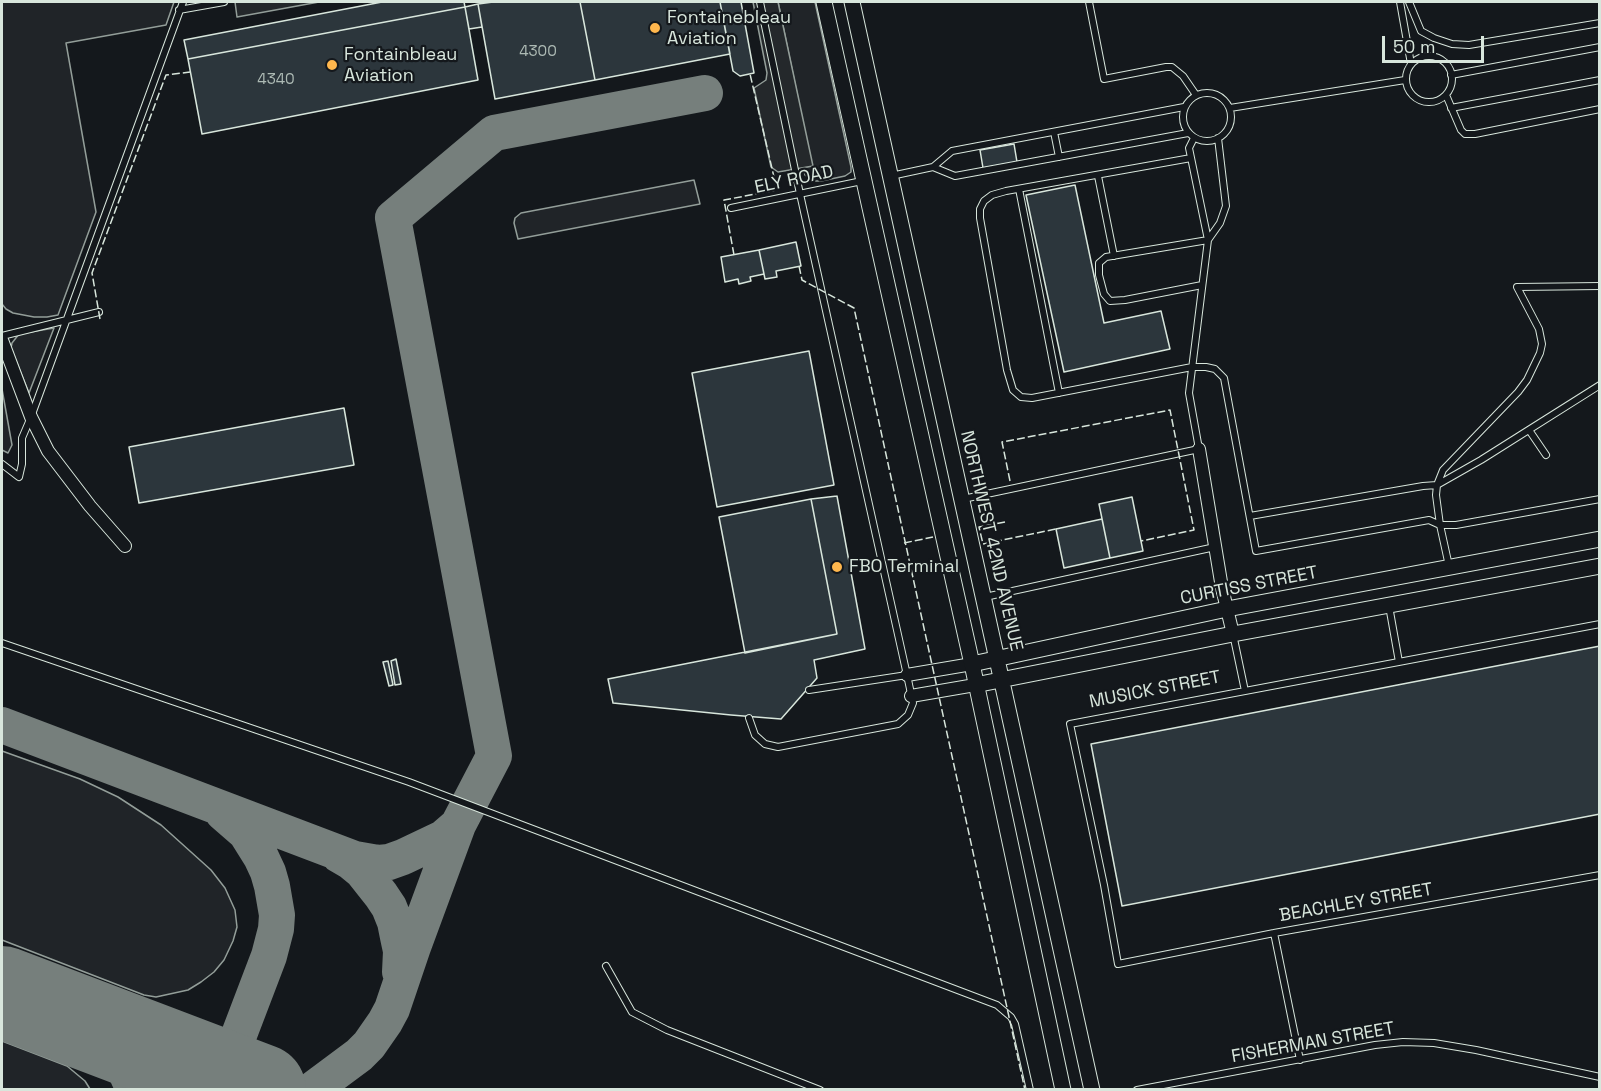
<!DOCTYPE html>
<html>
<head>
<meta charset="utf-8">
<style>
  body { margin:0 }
  #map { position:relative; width:1601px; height:1091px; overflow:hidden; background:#14181c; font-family:"Space Grotesk",sans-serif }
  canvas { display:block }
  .frame { position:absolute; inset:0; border:3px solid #d8e6dc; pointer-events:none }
  .scale { position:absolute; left:1382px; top:36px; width:102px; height:27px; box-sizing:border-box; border:3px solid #d8e6dc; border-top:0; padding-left:8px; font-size:18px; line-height:21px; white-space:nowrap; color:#d8e6dc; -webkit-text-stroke:4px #14181c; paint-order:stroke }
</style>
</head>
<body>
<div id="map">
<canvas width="1601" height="1091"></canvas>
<div class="frame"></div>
<div class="scale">50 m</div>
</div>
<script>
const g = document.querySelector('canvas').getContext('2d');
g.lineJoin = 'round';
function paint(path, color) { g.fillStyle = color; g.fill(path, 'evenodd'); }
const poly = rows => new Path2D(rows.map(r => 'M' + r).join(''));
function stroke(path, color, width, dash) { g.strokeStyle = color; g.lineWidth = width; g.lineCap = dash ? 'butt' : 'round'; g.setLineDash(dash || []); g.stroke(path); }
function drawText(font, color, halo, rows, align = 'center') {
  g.font = font + ' "Space Grotesk",sans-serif'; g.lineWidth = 4.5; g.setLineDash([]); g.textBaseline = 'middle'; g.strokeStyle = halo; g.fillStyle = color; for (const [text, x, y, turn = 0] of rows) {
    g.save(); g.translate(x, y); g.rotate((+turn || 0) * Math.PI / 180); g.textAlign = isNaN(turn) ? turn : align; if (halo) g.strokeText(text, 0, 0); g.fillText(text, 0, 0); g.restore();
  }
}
const green = poly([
  [2,2,174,2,166,25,66,43,96,212,58,315,47,317,34,317,13,313,6,309,2,304,2,2],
  [778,2,815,2,851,167,851,172,845,176,821,181,815,181,805,175,803,167,812,166,778,2],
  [694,180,700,204,518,239,514,223,515,218,521,213,694,180],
  [54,328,29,393,11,348,12,343,19,334,54,328],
  [2,389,12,445,8,453,2,450,2,389],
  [2,751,80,779,118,797,161,825,211,870,225,888,235,910,237,927,233,941,224,960,214,972,201,982,188,990,156,997,144,995,2,940,2,751],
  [2,1041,67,1066,85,1081,90,1089,2,1089,2,1041]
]);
const parking = poly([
  [235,2,319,2,237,17,235,2],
  [753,2,778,2,813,166,778,172,771,167,754,88,766,80,767,73,753,2]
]);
const taxiway = poly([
  [2,725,355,859,378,863,389,862,403,857,443,838,458,825],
  [339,855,351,862,362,871,381,895,389,907,395,922,398,937,401,951,400,972],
  [72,1019,110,1047,120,1059,134,1090],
  [218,1090,269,956,276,929,277,915,272,886,268,872,261,857,246,833,223,813],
  [312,1090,359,1055,369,1045,385,1022,392,1009,413,947,458,825,494,756,393,218,494,133,705,93]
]);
const runway = poly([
  [2,992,260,1090]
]);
const building = poly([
  [382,2,464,2,465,7,188,59,184,40,382,2],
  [493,2,580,2,595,80,495,99,478,4,493,2],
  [580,2,720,2,730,54,595,80,580,2],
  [720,2,741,2,754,73,740,76,733,71,720,2],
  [478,4,482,27,469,29,465,7,478,4],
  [465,7,478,80,202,134,188,59,465,7],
  [1014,144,1017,162,983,168,980,150,1014,144],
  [1075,185,1104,323,1161,311,1170,349,1064,372,1026,195,1075,185],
  [796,242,801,266,776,271,777,277,765,279,759,250,796,242],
  [759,250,764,274,750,277,751,281,739,284,738,279,725,282,721,257,759,250],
  [809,351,834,485,717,507,692,373,809,351],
  [344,408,354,465,139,503,129,447,344,408],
  [837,496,865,649,814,660,817,678,781,719,731,715,613,703,608,679,837,634,811,499,837,496],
  [1132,497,1143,551,1110,558,1099,504,1132,497],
  [811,499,837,634,745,653,719,517,811,499],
  [1102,519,1110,558,1064,568,1056,529,1102,519],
  [1600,646,1600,814,1122,906,1091,744,1600,646],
  [396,659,401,684,395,685,391,661,396,659],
  [388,661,393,685,389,686,383,662,388,661]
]);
const service = poly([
  [760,2,800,194,907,675],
  [1089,2,1104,79,1166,67,1172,67,1183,76,1196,95],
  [1400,2,1411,64],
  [1409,2,1421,31,1434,38,1452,44,1469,45,1600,23],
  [179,10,224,2],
  '1406 79a23 23 0 1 1 46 0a23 23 0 1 1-46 0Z',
  [1451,75,1600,47],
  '1183 117a24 24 0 1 1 48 0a24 24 0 1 1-48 0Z',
  [1446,95,1461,130,1465,134,1475,134,1600,109],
  [1230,108,1405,80],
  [1451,108,1600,80],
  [1054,132,1059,157],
  [1191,158,1006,191,992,195,984,201,980,209,980,218,1007,370,1013,390,1021,397,1032,398,1192,367,1206,367,1215,369,1224,378,1256,551,1429,520,1440,525,1449,566],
  [933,167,955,176,1188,133],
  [891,176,933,167,952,151,1184,107],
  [1098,176,1114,256],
  [1019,189,1059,393],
  [731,208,862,181],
  [1202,285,1125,300,1110,301,1104,294,1099,275,1099,263,1106,257,1208,240,1220,223,1226,206,1218,138],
  [1600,286,1517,287,1539,329,1542,344,1540,353,1527,380,1518,392,1443,470,1437,485,1436,495,1440,525,1456,525,1600,499],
  [2,336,99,312],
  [1529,430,1546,455],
  [2,464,19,477,22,464,22,438,31,417,183,2],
  [963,499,1199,449,1189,393,1208,240,1189,148,1194,138],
  [1250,516,1423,486,1437,485,1481,460,1600,385],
  [985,597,1215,547],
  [1389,606,1399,662],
  [1233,634,1245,691,1070,724,1104,885,1118,964,1274,933,1600,875],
  [2,643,409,782,997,1005,1011,1017,1015,1024,1030,1090],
  [1245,691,1600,624],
  [749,718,755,735,765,744,778,747,898,724,908,715,913,703,907,675,809,690],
  [1274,933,1300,1060],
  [606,966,632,1012,667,1030,820,1090],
  [1137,1090,1375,1045,1403,1042,1434,1043,1476,1050,1600,1077]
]);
const minor = poly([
  [2,340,31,417,48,451,90,506,125,546],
  [1199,449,1222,588,1233,634],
  [907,675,972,664],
  [911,696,975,685]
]);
const tertiary = poly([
  [824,2,972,664,1063,1090],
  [852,2,1092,1090],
  [972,664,1227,609,1600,539],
  [975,685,1233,634,1600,566]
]);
const fence = poly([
  [734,255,724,200,777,190,750,74],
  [799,266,802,280,854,308,1025,1090],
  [100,319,92,273,166,75,190,72],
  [1010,481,1002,442,1170,410,1194,530,1141,541],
  [1005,522,979,527,983,544,1056,529],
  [904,543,933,537]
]);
const markers = [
  [655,28,6,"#ffb74d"],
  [332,65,6,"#ffb74d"],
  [837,567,6,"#ffb74d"]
];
const numberNames = [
  ["4300",538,52],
  ["4340",276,80]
];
const poiNames = [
  ["Fontainebleau",667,18],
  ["Aviation",667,39],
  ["Fontainbleau",344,55],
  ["Aviation",344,76],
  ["FBO Terminal",849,567]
];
const streetNames = [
  ["ELY ROAD",794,180,-12],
  ["NORTHWEST 42ND AVENUE",991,541,77],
  ["CURTISS STREET",1249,586,-11],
  ["MUSICK STREET",1155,690,-11],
  ["BEACHLEY STREET",1356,903,-10],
  ["FISHERMAN STREET",1313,1043,-10]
];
paint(green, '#202428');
stroke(green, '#939e99', 1.5);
paint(parking, '#24282b');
stroke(parking, '#939e99', 1.5);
stroke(taxiway, '#767f7c', 36);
stroke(runway, '#767f7c', 92);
paint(building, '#2c363c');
stroke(building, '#d8e6dc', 1.5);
stroke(service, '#d8e6dc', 8);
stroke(minor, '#d8e6dc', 14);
stroke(tertiary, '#d8e6dc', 17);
stroke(service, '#14181c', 6);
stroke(minor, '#14181c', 12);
stroke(tertiary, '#14181c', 15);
stroke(fence, '#d8e6dc', 1.5, [8, 3]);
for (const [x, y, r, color] of markers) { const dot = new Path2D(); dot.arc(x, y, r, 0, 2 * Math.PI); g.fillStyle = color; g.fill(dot); stroke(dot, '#14181c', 2); }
drawText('15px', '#adbab4', null, numberNames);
drawText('18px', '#d8e6dc', '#14181c', poiNames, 'left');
drawText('18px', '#d8e6dc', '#14181c', streetNames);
</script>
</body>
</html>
